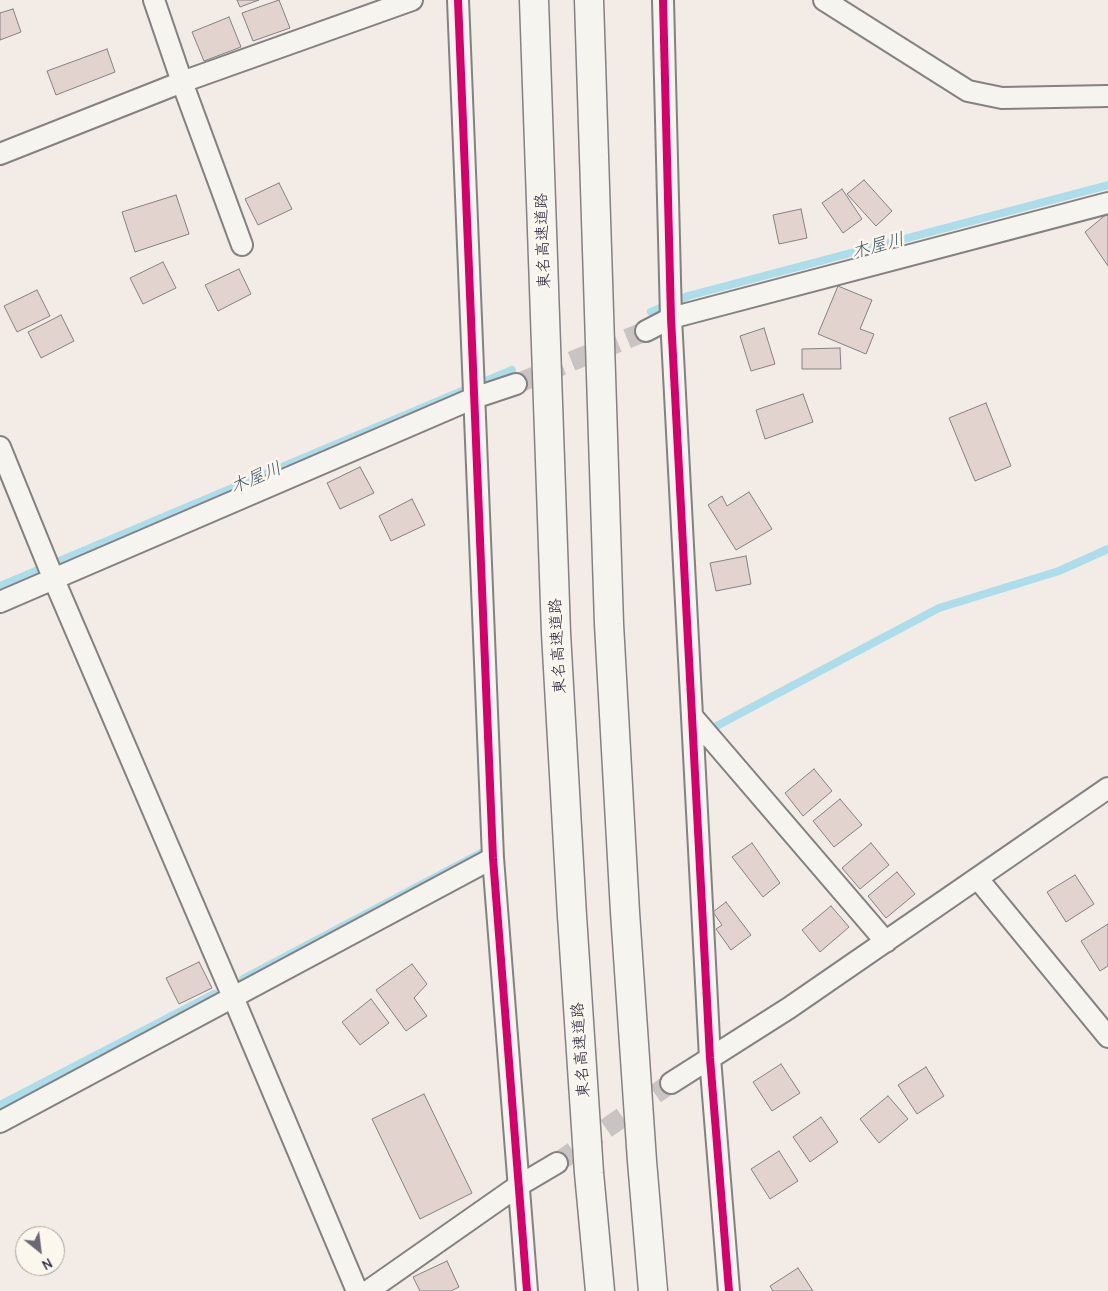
<!DOCTYPE html>
<html>
<head>
<meta charset="utf-8">
<style>
  body { margin:0 }
  #map { position:relative; width:1108px; height:1291px; overflow:hidden; background:#f3ebe5; font-family:"Comic Neue",sans-serif }
  canvas { display:block }
  .north { position:absolute; left:15px; top:1226px; width:50px; height:50px; box-sizing:border-box; background:#fbf7ec; border:1px solid #a4a2a5; border-radius:50%; rotate:151deg; font-size:14px; font-weight:700; line-height:20px; text-align:center; color:#22223b }
  .north::after { content:''; display:block; margin:auto; width:18px; height:22px; background:#6b6876; clip-path:polygon(50% 0,100% 100%,50% 72%,0 100%) }
</style>
</head>
<body>
<div id="map">
<canvas width="1108" height="1291"></canvas>
<div class="north">N</div>
</div>
<script>
const g = document.querySelector('canvas').getContext('2d');
g.lineJoin = 'round';
const poly = rows => new Path2D(rows.map(r => 'M' + r).join(''));
function stroke(path, color, width, dash) { g.strokeStyle = color; g.lineWidth = width; g.lineCap = dash ? 'butt' : 'round'; g.setLineDash(dash || []); g.stroke(path); }
function paint(path, color) { g.fillStyle = color; g.fill(path, 'evenodd'); }
function drawText(font, color, halo, rows, align = 'center') {
  g.font = font + ' "Comic Neue","Klee One",sans-serif'; g.lineWidth = 5; g.setLineDash([]); g.textBaseline = 'middle'; g.strokeStyle = halo; g.fillStyle = color; for (const [text, x, y, turn = 0] of rows) {
    g.save(); g.translate(x, y); g.rotate((+turn || 0) * Math.PI / 180); g.textAlign = isNaN(turn) ? turn : align; if (halo) g.strokeText(text, 0, 0); g.fillText(text, 0, 0); g.restore();
  }
}
const stream = poly([
  [651,312,688,296,1108,185],
  [0,586,512,370],
  [709,730,939,608,1059,571,1108,549],
  [243,979,481,853],
  [0,1105,214,994]
]);
const building = poly([
  [237,0,259,0,240,7,237,0],
  [279,0,290,28,253,41,242,13,279,0],
  [13,9,21,32,0,40,0,13,13,9],
  [229,17,241,47,204,61,192,32,229,17],
  [107,49,115,72,56,95,47,71,107,49],
  [864,180,892,211,876,226,847,194,864,180],
  [279,183,292,209,258,225,245,199,279,183],
  [842,189,862,219,843,233,822,203,842,189],
  [176,195,189,234,135,252,122,212,176,195],
  [801,209,807,238,779,244,773,215,801,209],
  [1108,213,1108,266,1085,232,1108,213],
  [163,262,176,288,143,304,130,278,163,262],
  [239,269,251,294,218,311,205,285,239,269],
  [838,286,872,300,860,329,874,334,866,354,818,334,838,286],
  [37,290,50,316,17,332,4,306,37,290],
  [61,315,74,341,41,358,28,332,61,315],
  [764,328,775,364,751,371,740,336,764,328],
  [840,348,841,369,802,369,802,349,840,348],
  [803,394,813,422,765,439,756,410,803,394],
  [986,403,1011,466,975,481,949,418,986,403],
  [360,467,374,493,340,509,327,483,360,467],
  [749,492,772,529,736,550,708,505,722,496,727,506,749,492],
  [412,499,425,525,391,541,379,516,412,499],
  [746,556,751,584,716,591,710,563,746,556],
  [814,769,832,791,803,816,785,793,814,769],
  [840,799,862,825,834,847,813,821,840,799],
  [752,843,780,883,763,897,732,857,752,843],
  [871,843,889,865,860,889,842,868,871,843],
  [897,872,915,894,886,918,868,896,897,872],
  [1075,875,1094,904,1066,922,1047,892,1075,875],
  [726,902,751,935,731,950,716,929,722,925,713,912,726,902],
  [831,906,849,927,820,952,802,930,831,906],
  [1108,924,1108,966,1100,971,1081,941,1108,924],
  [199,962,212,988,179,1004,166,978,199,962],
  [412,964,427,984,414,998,427,1016,406,1031,376,990,412,964],
  [371,999,389,1023,360,1045,342,1022,371,999],
  [781,1064,800,1093,772,1111,753,1082,781,1064],
  [926,1067,944,1096,917,1114,898,1085,926,1067],
  [424,1094,472,1193,420,1219,372,1119,424,1094],
  [888,1096,908,1119,879,1143,860,1119,888,1096],
  [821,1117,838,1142,810,1162,793,1137,821,1117],
  [779,1151,798,1181,770,1199,751,1169,779,1151],
  [447,1261,459,1287,451,1291,420,1291,413,1277,447,1261],
  [798,1268,813,1291,773,1291,770,1286,798,1268]
]);
const streetTunnel = poly([
  [516,384,646,331],
  [557,1163,671,1083]
]);
const street = poly([
  [154,0,182,82,242,245],
  [458,0,493,858,527,1291],
  [663,0,671,318,710,1058,729,1291],
  [824,0,968,91,1002,98,1108,96],
  [0,154,182,82,412,0],
  [646,331,671,318,1108,203],
  [0,447,52,575,233,997,357,1291],
  [0,602,474,398,516,384],
  [692,716,886,942],
  [978,879,1108,1037],
  [671,1083,789,1008,1108,788],
  [0,1122,493,858],
  [368,1291,518,1186,557,1163]
]);
const highway = poly([
  [534,0,556,633,572,916,589,1173,600,1291],
  [589,0,609,624,625,912,642,1161,653,1291]
]);
const cycleway = poly([
  [458,0,493,858,527,1291],
  [663,0,671,318,710,1058,729,1291]
]);
const streetNames = [
  ["東名高速道路",543,241,-92],
  ["東名高速道路",558,646,-93],
  ["東名高速道路",581,1050,-94]
];
const waterNames = [
  ["木屋川",878,246,-15],
  ["木屋川",256,478,-23]
];
stroke(stream, '#abddeb', 8);
paint(building, '#e2d3cf');
stroke(building, '#848183', 1);
stroke(streetTunnel, '#c9c3c3', 20, [20, 10]);
stroke(street, '#848183', 24);
stroke(highway, '#848183', 31);
stroke(street, '#f6f4ef', 20);
stroke(highway, '#f6f4ef', 28);
stroke(cycleway, '#d6006c', 8);
drawText('16px', '#22223b', '#fbf7ec', streetNames);
drawText('italic 18px', '#425870', '#fbf7ec', waterNames);
</script>
</body>
</html>
